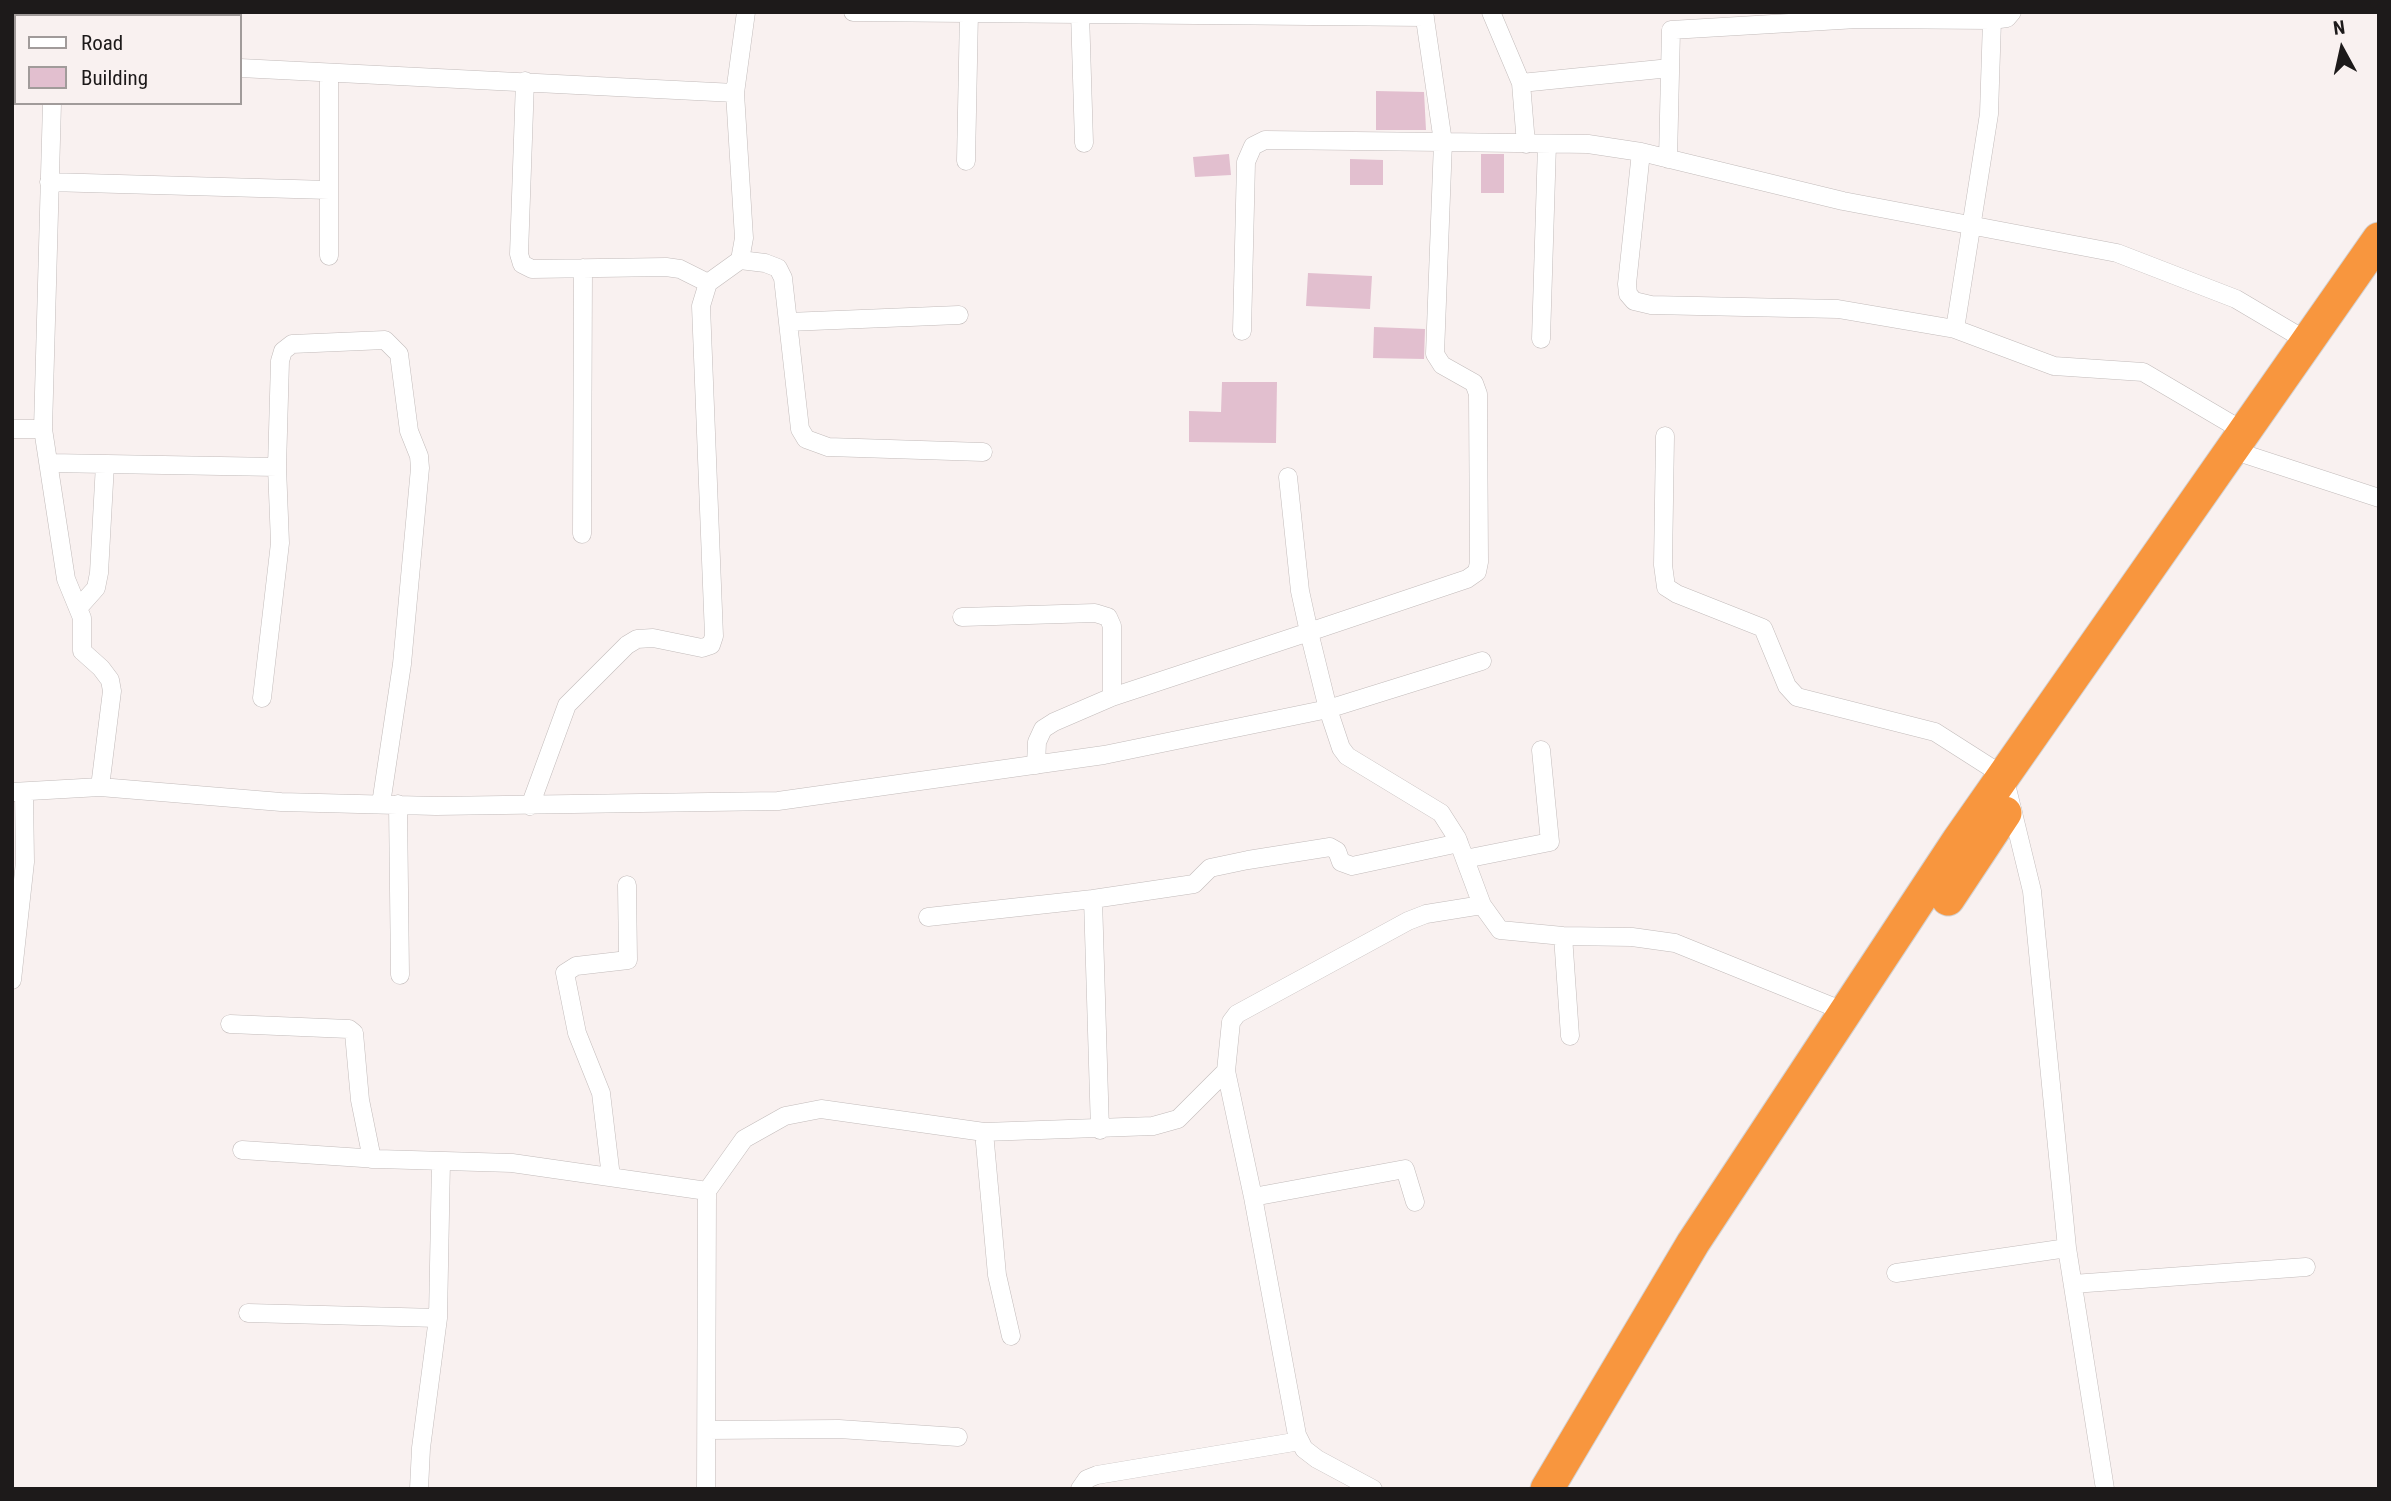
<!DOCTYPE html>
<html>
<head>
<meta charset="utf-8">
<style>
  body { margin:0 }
  #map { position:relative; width:2391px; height:1501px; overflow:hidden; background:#f9f1f0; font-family:"Roboto Condensed",sans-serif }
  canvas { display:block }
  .frame { position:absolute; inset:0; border:14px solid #1d1a1a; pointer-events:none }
  .legend { position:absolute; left:14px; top:14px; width:228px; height:91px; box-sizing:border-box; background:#f9f1f0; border:2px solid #a19b9a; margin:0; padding:9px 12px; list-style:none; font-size:21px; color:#1d1a1a }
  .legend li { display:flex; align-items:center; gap:14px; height:35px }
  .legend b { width:35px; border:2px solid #a19b9a }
  .north { position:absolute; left:2307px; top:14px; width:70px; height:70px; -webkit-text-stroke:5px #f9f1f0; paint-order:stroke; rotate:352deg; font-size:19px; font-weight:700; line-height:28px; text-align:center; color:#1d1a1a }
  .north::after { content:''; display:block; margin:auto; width:24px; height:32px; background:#1d1a1a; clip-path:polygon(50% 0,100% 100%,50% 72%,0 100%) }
</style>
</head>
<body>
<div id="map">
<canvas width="2391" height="1501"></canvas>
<div class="frame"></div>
<ul class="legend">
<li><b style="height:9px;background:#fff"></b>Road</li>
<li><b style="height:19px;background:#e2bfcf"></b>Building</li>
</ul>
<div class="north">N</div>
</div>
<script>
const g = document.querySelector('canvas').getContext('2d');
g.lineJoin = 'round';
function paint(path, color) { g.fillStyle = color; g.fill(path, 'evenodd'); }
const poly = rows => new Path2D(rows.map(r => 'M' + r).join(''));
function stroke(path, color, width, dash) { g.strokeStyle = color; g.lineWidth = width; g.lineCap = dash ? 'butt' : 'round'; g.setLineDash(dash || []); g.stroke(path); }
const building = poly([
  [1376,91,1424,92,1426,130,1376,130],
  [1229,154,1231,175,1195,177,1193,157],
  [1481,154,1504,154,1504,193,1481,193],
  [1350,159,1383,160,1383,185,1350,185],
  [1308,273,1372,276,1370,309,1306,306],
  [1374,327,1425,329,1424,359,1373,358],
  [1222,382,1277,382,1276,443,1189,442,1189,411,1221,412]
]);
const street = poly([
  [853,12,1425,17],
  [1080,12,1084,143],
  [1424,12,1443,142,1588,144,1641,152,1843,201,2117,253,2236,299,2307,341],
  [1491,12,1521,83,1526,144],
  [56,16,57,12],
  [1992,20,2007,18,2012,12],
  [12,24,16,24],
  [240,68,735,93],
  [525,81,519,254,522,264,532,269,666,267,680,269,708,283],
  [1521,83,1670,68],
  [52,103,43,429,66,579,82,618,82,651,101,668,110,680,112,691,100,787],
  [1641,152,1627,284,1628,294,1634,301,1651,305,1838,309,1955,329,2054,366,2143,372,2245,432],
  [1668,159,1671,30,1857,19,1992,20,1989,114,1955,329],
  [966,161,969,12],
  [49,182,329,190],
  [329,256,329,73],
  [740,260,765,263,778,268,783,278,800,429,806,439,828,447,983,452],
  [788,322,959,315],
  [1242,331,1246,162,1253,146,1265,140,1443,142,1435,354,1442,365,1474,383,1478,394,1479,562,1477,572,1467,579,1309,632,1328,709,1482,661],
  [1541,339,1547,144],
  [12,429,43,429],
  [1665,436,1663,565,1666,587,1677,594,1763,628,1787,686,1797,697,1935,732,2004,776,2032,891,2067,1248,2105,1489],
  [2232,450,2379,498],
  [50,463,277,467],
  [582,534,583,268],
  [80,606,96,588,99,573,105,464],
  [962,617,1095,613,1108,617,1112,626,1112,697],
  [262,698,280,543,277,467,280,361,283,351,292,344,385,340,399,354,409,431,419,456,420,468,402,664,381,804],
  [1036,765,1037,742,1043,729,1054,722,1112,697,1309,632,1300,591,1288,477],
  [12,792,100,787,281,802,436,806,778,801,1104,755,1328,709,1341,748,1347,756,1441,813,1457,838,1482,905,1500,930,1563,936,1632,937,1675,943,1846,1012],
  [398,804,400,975],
  [530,806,567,705,627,645,637,639,653,638,702,648,711,645,714,636,701,306,708,283,740,260,744,238,735,93,746,12],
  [1465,859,1550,842,1541,750],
  [1093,899,1194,884,1210,868,1248,860,1330,847,1337,851,1341,862,1352,866,1459,843],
  [928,917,1093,899,1100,1130],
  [1563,936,1570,1036],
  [12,980,25,862,24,793],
  [230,1024,349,1029,354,1033,360,1100,372,1159],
  [984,1132,997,1275,1011,1336],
  [242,1150,378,1159,512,1163,707,1191],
  [611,1177,601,1093,577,1033,565,973,576,966,628,960,627,885],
  [1253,1197,1405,1169,1415,1202],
  [1896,1273,2067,1248],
  [2073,1284,2306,1267],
  [248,1313,438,1318],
  [707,1430,839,1429,958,1437],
  [419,1489,421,1448,438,1318,441,1161],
  [706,1489,707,1191,744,1139,785,1116,821,1109,984,1132,1153,1126,1178,1119,1226,1071],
  [1080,1489,1087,1479,1097,1475,1300,1441],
  [1373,1489,1317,1459,1304,1449,1297,1435,1253,1197,1226,1071,1231,1022,1237,1014,1408,921,1426,914,1482,905]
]);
const highway = poly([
  [1948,899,2005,813],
  [1547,1489,1693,1243,1958,841,2379,239]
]);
paint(building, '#e2bfcf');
stroke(street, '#c2bbba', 19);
stroke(highway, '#d2d1d1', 35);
stroke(street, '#fff', 18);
stroke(highway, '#f8963e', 33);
</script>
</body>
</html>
